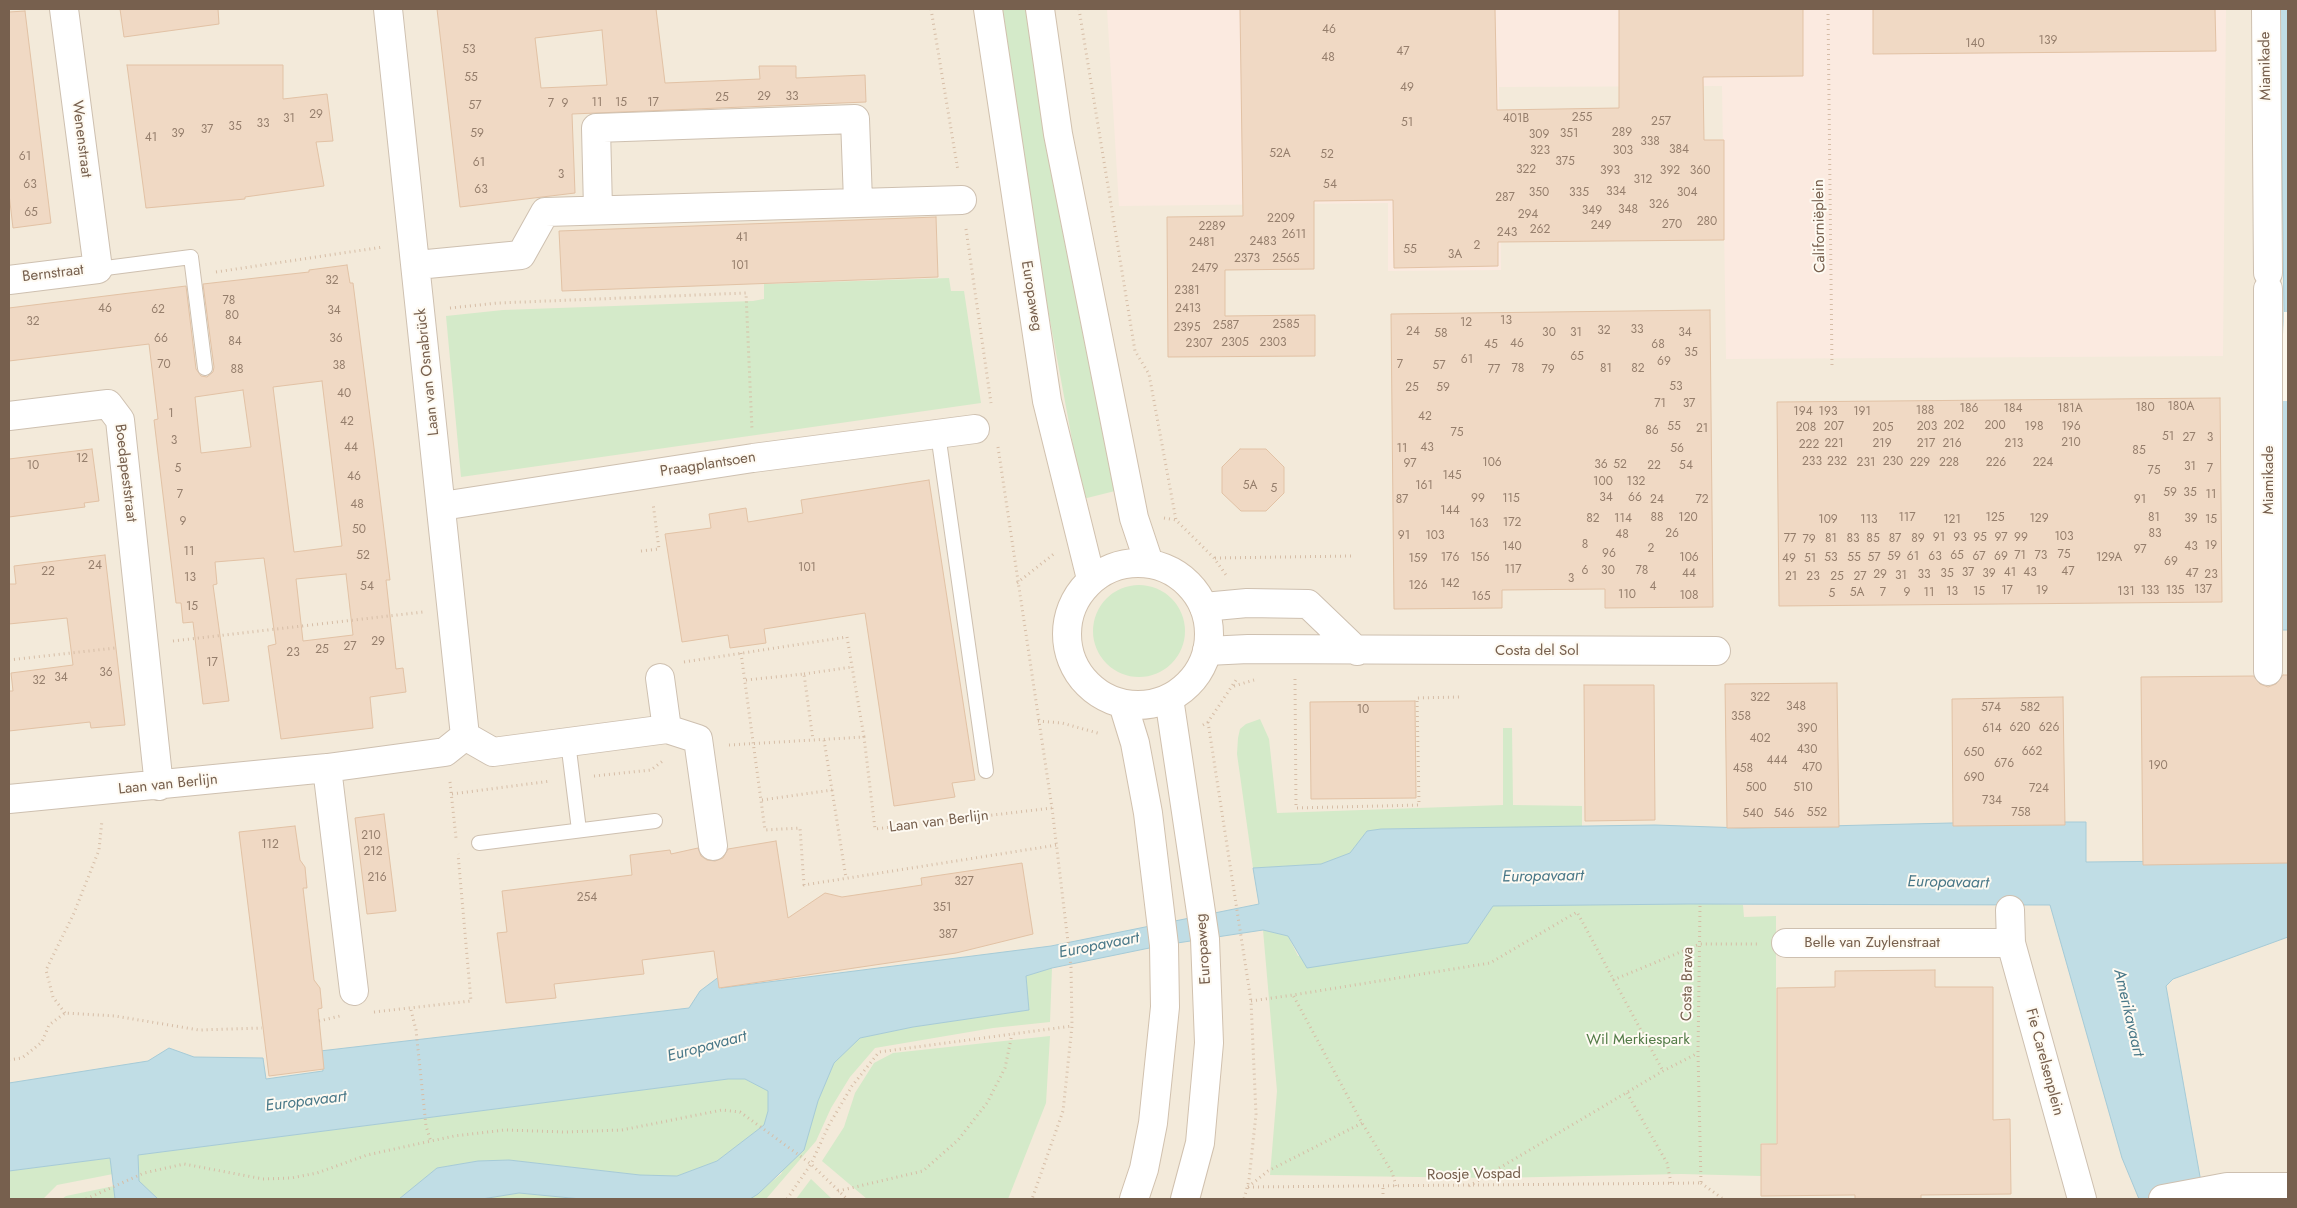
<!DOCTYPE html>
<html>
<head>
<meta charset="utf-8">
<style>
  body { margin:0 }
  #map { position:relative; width:2297px; height:1208px; overflow:hidden; background:#fcf7eb; font-family:Jost,sans-serif }
  canvas { display:block }
  .frame { position:absolute; inset:0; border:10px solid #77604e; pointer-events:none }
</style>
</head>
<body>
<div id="map">
<canvas width="2297" height="1208"></canvas>
<div class="frame"></div>
</div>
<script>
const g = document.querySelector('canvas').getContext('2d');
g.lineJoin = 'round';
function paint(path, color) { g.fillStyle = color; g.fill(path, 'evenodd'); }
const poly = rows => new Path2D(rows.map(r => 'M' + r).join(''));
function stroke(path, color, width, dash) { g.strokeStyle = color; g.lineWidth = width; g.lineCap = dash ? 'butt' : 'round'; g.setLineDash(dash || []); g.stroke(path); }
function drawText(font, color, halo, rows, align = 'center') {
  g.font = font + ' Jost,sans-serif'; g.lineWidth = 4; g.setLineDash([]); g.textBaseline = 'middle'; g.strokeStyle = halo; g.fillStyle = color; for (const [text, x, y, turn = 0] of rows) {
    g.save(); g.translate(x, y); g.rotate((+turn || 0) * Math.PI / 180); g.textAlign = isNaN(turn) ? turn : align; if (halo) g.strokeText(text, 0, 0); g.fillText(text, 0, 0); g.restore();
  }
}
const residential = poly([
  [9,9,2288,9,2288,1199,9,1199]
]);
const commercial = poly([
  [1107,9,2226,9,2223,356,1726,359,1722,86,1499,87,1501,270,1388,271,1388,203,1119,206]
]);
const green = poly([
  [1000,9,1030,9,1115,491,1083,499,1025,185],
  [949,278,951,291,964,291,981,403,461,477,446,316,503,310,753,301,764,299,764,284],
  '1093 631a46 46 0 1 1 92 0a46 46 0 1 1-92 0Z',
  [1260,719,1269,739,1277,813,1503,805,1503,728,1512,728,1513,805,1582,806,1582,826,1381,829,1367,831,1350,853,1321,864,1253,868,1237,754,1238,738,1240,729,1246,724],
  [1691,903,1743,905,1744,917,1776,916,1776,1144,1761,1143,1761,1176,1681,1174,1494,1178,1270,1175,1277,1091,1263,930,1288,936,1298,956,1479,927,1493,906],
  [1052,968,1050,1022,993,1028,875,1048,850,1077,831,1108,816,1141,766,1199,750,1199,781,1174,818,1101,834,1063,860,1038,913,1027,1029,1010,1026,976],
  [1050,1036,1046,1103,1008,1199,867,1199,822,1161,844,1127,855,1093,874,1063,893,1053],
  [728,1079,745,1079,769,1091,768,1111,764,1125,717,1161,677,1176,640,1175,509,1160,478,1161,437,1168,399,1199,158,1199,139,1181,138,1155],
  [110,1158,113,1174,57,1185,43,1199,9,1199,9,1171],
  [811,1179,832,1199,796,1199],
  [114,1186,115,1199,62,1199,66,1196],
  [519,1193,581,1199,482,1199]
]);
const water = poly([
  [2280,9,2288,9,2288,630,2280,630,2281,383,2284,312,2280,9],
  [1993,822,2086,822,2086,862,2288,860,2288,937,2173,979,2166,986,2204,1199,2139,1199,2122,1158,2050,905,1688,904,1493,906,1468,943,1307,968,1288,936,1263,930,1164,945,1052,968,1026,976,1029,1010,913,1027,860,1038,834,1063,818,1101,804,1150,758,1194,750,1199,581,1199,519,1193,482,1199,399,1199,437,1168,478,1161,509,1160,640,1175,677,1176,717,1161,764,1125,768,1111,768,1091,745,1079,728,1079,138,1155,139,1181,158,1199,115,1199,110,1158,9,1171,9,1083,148,1061,169,1048,194,1057,263,1058,266,1079,323,1071,320,1051,689,1008,700,991,720,976,721,988,1051,946,1259,904,1253,868,1321,864,1350,853,1367,831,1381,829,1655,825,1743,828,1993,822]
]);
const pier = poly([
  [2284,312,2288,312,2288,401,2280,401]
]);
const building = poly([
  [120,9,218,9,219,24,124,37,120,9],
  [437,9,656,9,665,83,760,79,759,66,796,66,796,78,865,75,866,102,572,114,575,193,460,207,437,9],
  [602,30,607,85,541,88,535,38,602,30],
  [1240,9,1495,9,1497,110,1619,108,1619,9,1803,9,1803,76,1703,77,1704,140,1724,140,1724,240,1498,242,1498,266,1394,268,1393,200,1314,201,1314,269,1225,270,1225,316,1315,315,1315,356,1168,357,1167,217,1243,216,1240,9],
  [1873,9,2215,9,2216,51,1873,54,1873,9],
  [25,11,51,223,13,228,9,194,9,12,25,11],
  [127,65,283,65,283,99,327,94,333,141,316,142,324,186,245,197,245,199,146,208,127,65],
  [936,217,938,277,562,291,559,231,936,217],
  [347,265,350,283,353,283,374,448,390,580,386,580,396,669,403,668,406,692,370,697,373,728,281,739,268,646,276,644,264,558,215,562,217,584,213,585,229,701,203,704,193,622,183,623,181,603,176,603,154,420,158,419,149,344,9,361,9,308,186,286,196,369,201,376,207,377,213,372,214,367,203,284,309,272,309,270,347,265],
  [322,381,342,546,294,552,273,387,322,381],
  [243,390,251,447,201,453,195,397,243,390],
  [346,574,353,635,303,641,296,579,346,574],
  [1710,310,1713,607,1605,608,1605,589,1502,590,1502,608,1394,609,1391,314,1710,310],
  [2220,398,2222,602,1779,606,1777,402,2220,398],
  [92,449,99,501,84,503,85,507,9,517,9,459,92,449],
  [1240,449,1266,449,1284,467,1284,493,1266,511,1241,511,1222,493,1222,467,1240,449],
  [929,480,975,780,952,783,955,797,894,806,865,613,764,629,766,643,730,648,728,635,682,642,665,534,711,528,709,514,746,508,748,522,803,513,801,500,929,480],
  [105,555,125,725,91,728,90,722,9,731,9,691,13,691,11,673,73,665,67,618,9,624,9,584,16,584,14,566,105,555],
  [2283,675,2288,675,2288,863,2143,865,2141,677,2254,676,2260,684,2268,687,2276,684,2283,675],
  [1837,683,1839,827,1727,828,1725,684,1837,683],
  [1584,685,1654,685,1655,820,1585,821,1584,685],
  [2063,697,2065,825,1953,826,1952,699,2063,697],
  [1415,701,1416,798,1311,799,1310,702,1415,701],
  [384,814,396,911,367,914,355,818,384,814],
  [295,826,300,860,305,867,307,888,303,888,314,980,320,988,322,1008,318,1009,324,1069,269,1076,239,832,295,826],
  [776,841,788,918,825,893,842,897,922,885,921,878,1022,863,1033,934,956,953,719,988,714,951,642,960,644,974,554,984,556,998,506,1003,497,933,507,932,502,891,632,875,630,855,670,850,671,854,698,848,701,856,707,860,715,861,723,858,728,849,776,841],
  [1935,970,1935,987,1993,987,1993,1120,2010,1119,2011,1194,1921,1195,1921,1199,1855,1199,1855,1195,1761,1196,1761,1144,1777,1144,1777,988,1835,987,1835,971,1935,970]
]);
const path = poly([
  [931,9,958,171],
  [1079,9,1135,351,1149,374,1176,520,1214,558,1226,575],
  [1828,9,1832,367],
  [966,229,991,403],
  [216,272,383,247],
  [450,308,498,303,746,293,752,430],
  [998,447,1052,808,1071,967,1072,1026,1063,1111,1032,1199],
  [1164,518,1176,520],
  [641,551,659,549,653,503],
  [1215,558,1352,556],
  [1017,583,1055,553],
  [173,641,423,612],
  [741,653,765,830,800,828,804,885,1057,845],
  [9,660,115,648],
  [684,662,847,637,864,737],
  [804,674,852,667],
  [1295,679,1296,808,1419,805,1417,698,1459,697],
  [746,680,804,674,813,740],
  [1234,686,1254,680],
  [1038,721,1062,723,1101,734],
  [1208,722,1251,1001,1256,1114,1249,1180,1244,1199],
  [1203,725,1208,722,1236,680],
  [729,745,864,737,875,829,1052,808],
  [594,776,651,770,664,760],
  [450,782,456,838],
  [832,790,846,878],
  [452,794,551,781],
  [762,800,832,790,824,740],
  [1700,906,1698,1053,1701,1183],
  [1613,980,1700,944,1758,944],
  [1251,1001,1293,995],
  [411,1010,416,1030,426,1126,431,1142],
  [374,1012,471,1001,458,854],
  [65,1013,53,997,46,970,74,913,99,850,102,820],
  [319,1021,340,1016],
  [9,1060,22,1058,42,1042,49,1025,65,1013,115,1016,199,1030,262,1028],
  [1627,1093,1667,1163,1671,1183],
  [1701,1183,1723,1199],
  [1396,1186,1392,1172,1362,1123,1293,995,1490,963,1577,912,1663,1071],
  [1469,1186,1663,1071,1698,1053],
  [1248,1187,1701,1183],
  [1248,1187,1268,1171,1362,1123],
  [838,1191,923,1171,958,1140,987,1103,1005,1068,1012,1034],
  [86,1199,144,1173,184,1164,263,1179,291,1178,317,1173,367,1155,454,1136,505,1130,565,1132,622,1130,722,1110,740,1112,758,1125,811,1164,847,1199],
  [787,1199,811,1164,829,1125,852,1086,879,1052,1072,1026],
  [1383,1199,1383,1186]
]);
const lane = poly([
  [98,269,191,257,205,368],
  [938,434,986,771],
  [568,742,579,830],
  [479,843,655,821]
]);
const street = poly([
  [388,9,465,736],
  [2266,9,2268,273],
  [598,209,596,128,855,119,858,201],
  [417,265,521,255,545,212,962,200],
  [9,280,98,269,64,9],
  [2268,289,2268,671],
  [9,416,108,404,120,420,159,786],
  [442,506,753,458,975,429],
  [1204,607,1247,603,1308,604,1357,651],
  [1207,651,1248,649,1716,651],
  [660,678,667,729],
  [465,736,493,752,667,729,698,739,713,846],
  [327,768,354,991],
  [9,799,327,768,445,752,465,736],
  [1786,943,2011,943,2010,910],
  [2011,943,2082,1199],
  [2163,1199,2227,1187,2288,1187]
]);
const secondary = poly([
  [988,9,1047,401,1091,579],
  [1040,9,1058,134,1134,518,1149,563],
  '1067 634a71 71 0 1 1 142 0a71 71 0 1 1-142 0Z',
  [1169,698,1205,939,1209,1043,1200,1143,1185,1199],
  [1123,704,1135,743,1148,813,1164,945,1165,1007,1153,1123,1144,1169,1134,1199]
]);
const numberNames = [
  ["46",1329,30],
  ["139",2048,41],
  ["140",1975,44],
  ["53",469,50],
  ["47",1403,52],
  ["48",1328,58],
  ["55",471,78],
  ["49",1407,88],
  ["29",764,97],
  ["33",792,97],
  ["25",722,98],
  ["11",597,103],
  ["15",621,103],
  ["17",653,103],
  ["7",551,104],
  ["9",565,104],
  ["57",475,106],
  ["29",316,115],
  ["255",1582,118],
  ["31",289,119],
  ["401B",1516,119],
  ["257",1661,122],
  ["51",1407,123],
  ["33",263,124],
  ["35",235,127],
  ["37",207,130],
  ["289",1622,133],
  ["39",178,134],
  ["59",477,134],
  ["351",1569,134],
  ["309",1539,135],
  ["41",151,138],
  ["338",1650,142],
  ["384",1679,150],
  ["323",1540,151],
  ["303",1623,151],
  ["52A",1280,154],
  ["52",1327,155],
  ["61",25,157],
  ["375",1565,162],
  ["61",479,163],
  ["322",1526,170],
  ["393",1610,171],
  ["392",1670,171],
  ["360",1700,171],
  ["3",561,175],
  ["312",1643,180],
  ["63",30,185],
  ["54",1330,185],
  ["63",481,190],
  ["334",1616,192],
  ["350",1539,193],
  ["335",1579,193],
  ["304",1687,193],
  ["287",1505,198],
  ["326",1659,205],
  ["348",1628,210],
  ["349",1592,211],
  ["65",31,213],
  ["294",1528,215],
  ["2209",1281,219],
  ["280",1707,222],
  ["270",1672,225],
  ["249",1601,226],
  ["2289",1212,227],
  ["262",1540,230],
  ["243",1507,233],
  ["2611",1294,235],
  ["41",742,238],
  ["2483",1263,242],
  ["2481",1202,243],
  ["2",1477,246],
  ["55",1410,250],
  ["3A",1455,255],
  ["2373",1247,259],
  ["2565",1286,259],
  ["101",740,266],
  ["2479",1205,269],
  ["32",332,281],
  ["2381",1187,291],
  ["78",229,301],
  ["46",105,309],
  ["2413",1188,309],
  ["62",158,310],
  ["34",334,311],
  ["80",232,316],
  ["13",1506,321],
  ["32",33,322],
  ["12",1466,323],
  ["2585",1286,325],
  ["2587",1226,326],
  ["2395",1187,328],
  ["33",1637,330],
  ["32",1604,331],
  ["24",1413,332],
  ["30",1549,333],
  ["31",1576,333],
  ["34",1685,333],
  ["58",1441,334],
  ["66",161,339],
  ["36",336,339],
  ["84",235,342],
  ["2305",1235,343],
  ["2303",1273,343],
  ["2307",1199,344],
  ["46",1517,344],
  ["45",1491,345],
  ["68",1658,345],
  ["35",1691,353],
  ["65",1577,357],
  ["61",1467,360],
  ["69",1664,362],
  ["70",164,365],
  ["7",1400,365],
  ["38",339,366],
  ["57",1439,366],
  ["78",1518,369],
  ["81",1606,369],
  ["82",1638,369],
  ["88",237,370],
  ["77",1494,370],
  ["79",1548,370],
  ["53",1676,387],
  ["25",1412,388],
  ["59",1443,388],
  ["40",344,394],
  ["71",1660,404],
  ["37",1689,404],
  ["180A",2181,407],
  ["180",2145,408],
  ["186",1969,409],
  ["184",2013,409],
  ["181A",2070,409],
  ["188",1925,411],
  ["194",1803,412],
  ["193",1828,412],
  ["191",1862,412],
  ["1",171,414],
  ["42",1425,417],
  ["42",347,422],
  ["202",1954,426],
  ["200",1995,426],
  ["55",1674,427],
  ["207",1834,427],
  ["203",1927,427],
  ["198",2034,427],
  ["196",2071,427],
  ["208",1806,428],
  ["205",1883,428],
  ["21",1702,429],
  ["86",1652,431],
  ["75",1457,433],
  ["51",2168,437],
  ["27",2189,438],
  ["3",2210,438],
  ["3",174,441],
  ["210",2071,443],
  ["221",1834,444],
  ["219",1882,444],
  ["217",1926,444],
  ["216",1952,444],
  ["213",2014,444],
  ["222",1809,445],
  ["44",351,448],
  ["43",1427,448],
  ["11",1402,449],
  ["56",1677,449],
  ["85",2139,451],
  ["12",82,459],
  ["233",1812,462],
  ["232",1837,462],
  ["230",1893,462],
  ["106",1492,463],
  ["231",1866,463],
  ["229",1920,463],
  ["228",1949,463],
  ["226",1996,463],
  ["224",2043,463],
  ["97",1410,464],
  ["36",1601,465],
  ["52",1620,465],
  ["10",33,466],
  ["22",1654,466],
  ["54",1686,466],
  ["31",2190,467],
  ["5",178,469],
  ["7",2210,469],
  ["75",2154,471],
  ["145",1452,476],
  ["46",354,477],
  ["100",1603,482],
  ["132",1636,482],
  ["5A",1250,486],
  ["161",1424,486],
  ["5",1274,489],
  ["59",2170,493],
  ["35",2190,493],
  ["7",180,495],
  ["11",2211,495],
  ["34",1606,498],
  ["66",1635,498],
  ["99",1478,499],
  ["115",1511,499],
  ["87",1402,500],
  ["24",1657,500],
  ["72",1702,500],
  ["91",2140,500],
  ["48",357,505],
  ["144",1450,511],
  ["88",1657,518],
  ["120",1688,518],
  ["117",1907,518],
  ["125",1995,518],
  ["81",2154,518],
  ["82",1593,519],
  ["114",1623,519],
  ["129",2039,519],
  ["39",2191,519],
  ["109",1828,520],
  ["113",1869,520],
  ["121",1952,520],
  ["15",2211,520],
  ["9",183,522],
  ["172",1512,523],
  ["163",1479,524],
  ["50",359,530],
  ["26",1672,534],
  ["83",2155,534],
  ["48",1622,535],
  ["91",1404,536],
  ["103",1435,536],
  ["103",2064,537],
  ["91",1939,538],
  ["93",1960,538],
  ["95",1980,538],
  ["97",2001,538],
  ["99",2021,538],
  ["77",1790,539],
  ["81",1831,539],
  ["83",1853,539],
  ["85",1873,539],
  ["87",1895,539],
  ["89",1918,539],
  ["79",1809,540],
  ["8",1585,545],
  ["19",2211,546],
  ["140",1512,547],
  ["43",2191,547],
  ["2",1651,549],
  ["97",2140,550],
  ["11",189,552],
  ["96",1609,554],
  ["75",2064,555],
  ["52",363,556],
  ["65",1957,556],
  ["71",2020,556],
  ["73",2041,556],
  ["59",1894,557],
  ["61",1913,557],
  ["63",1935,557],
  ["67",1979,557],
  ["69",2001,557],
  ["176",1450,558],
  ["156",1480,558],
  ["106",1689,558],
  ["53",1831,558],
  ["55",1854,558],
  ["57",1874,558],
  ["129A",2109,558],
  ["159",1418,559],
  ["49",1789,559],
  ["51",1810,559],
  ["69",2171,562],
  ["24",95,566],
  ["101",807,568],
  ["117",1513,570],
  ["6",1585,571],
  ["30",1608,571],
  ["78",1642,571],
  ["22",48,572],
  ["47",2068,572],
  ["37",1968,573],
  ["41",2010,573],
  ["43",2030,573],
  ["44",1689,574],
  ["35",1947,574],
  ["39",1989,574],
  ["47",2192,574],
  ["29",1880,575],
  ["33",1924,575],
  ["23",2211,575],
  ["31",1901,576],
  ["21",1791,577],
  ["23",1813,577],
  ["25",1837,577],
  ["27",1860,577],
  ["13",190,578],
  ["3",1571,579],
  ["142",1450,584],
  ["126",1418,586],
  ["54",367,587],
  ["4",1653,587],
  ["137",2203,590],
  ["17",2007,591],
  ["19",2042,591],
  ["133",2150,591],
  ["135",2175,591],
  ["13",1952,592],
  ["15",1979,592],
  ["131",2126,592],
  ["5A",1857,593],
  ["7",1883,593],
  ["9",1907,593],
  ["11",1929,593],
  ["5",1832,594],
  ["110",1627,595],
  ["108",1689,596],
  ["165",1481,597],
  ["15",192,607],
  ["29",378,642],
  ["27",350,647],
  ["25",322,650],
  ["23",293,653],
  ["17",212,663],
  ["36",106,673],
  ["34",61,678],
  ["32",39,681],
  ["322",1760,698],
  ["348",1796,707],
  ["574",1991,708],
  ["582",2030,708],
  ["10",1363,710],
  ["358",1741,717],
  ["620",2020,728],
  ["626",2049,728],
  ["390",1807,729],
  ["614",1992,729],
  ["402",1760,739],
  ["430",1807,750],
  ["662",2032,752],
  ["650",1974,753],
  ["444",1777,761],
  ["676",2004,764],
  ["190",2158,766],
  ["470",1812,768],
  ["458",1743,769],
  ["690",1974,778],
  ["500",1756,788],
  ["510",1803,788],
  ["724",2039,789],
  ["734",1992,801],
  ["552",1817,813],
  ["758",2021,813],
  ["540",1753,814],
  ["546",1784,814],
  ["210",371,836],
  ["112",270,845],
  ["212",373,852],
  ["216",377,878],
  ["327",964,882],
  ["254",587,898],
  ["351",942,908],
  ["387",948,935]
];
const streetNames = [
  ["Miamikade",2266,66,-91],
  ["Wenenstraat",81,139,83],
  ["Californiëplein",1820,226,-91],
  ["Bernstraat",53,274,-7],
  ["Europaweg",1031,296,81],
  ["Laan van Osnabrück",428,372,-96],
  ["Praagplantsoen",708,465,-9],
  ["Boedapeststraat",125,473,83],
  ["Miamikade",2269,480,-90],
  ["Costa del Sol",1537,651],
  ["Laan van Berlijn",168,785,-6],
  ["Laan van Berlijn",939,822,-7],
  ["Belle van Zuylenstraat",1872,943],
  ["Europaweg",1204,949,-94],
  ["Costa Brava",1688,984,-89],
  ["Fie Carelsenplein",2044,1062,75],
  ["Roosje Vospad",1474,1175,-1]
];
const parkNames = [
  ["Wil Merkiespark",1638,1040]
];
const waterNames = [
  ["Europavaart",1543,877,-1],
  ["Europavaart",1948,883,1],
  ["Europavaart",1099,946,-11],
  ["Amerikavaart",2128,1013,77],
  ["Europavaart",707,1047,-15],
  ["Europavaart",306,1102,-7]
];
paint(residential, '#f3eada');
paint(commercial, '#fbeae0');
paint(green, '#d4eac9');
paint(water, '#c0dde5');
stroke(water, '#a6cbd7', 1);
paint(pier, '#fcf7eb');
paint(building, '#f0d9c4');
stroke(building, '#e2c2a5', 1);
stroke(lane, '#cec0b0', 16);
stroke(street, '#cec0b0', 30);
stroke(secondary, '#d1c1ae', 30);
stroke(path, '#d6bda6', 3, [1, 4]);
stroke(lane, '#fff', 14);
stroke(street, '#fff', 28);
stroke(secondary, '#fff', 28);
drawText('12px', '#957e6c', null, numberNames);
drawText('15px', '#77604e', '#fefaf2', streetNames);
drawText('15px', '#527b47', '#fefaf2', parkNames);
drawText('italic 16px', '#497888', '#fefaf2', waterNames);
</script>
</body>
</html>
